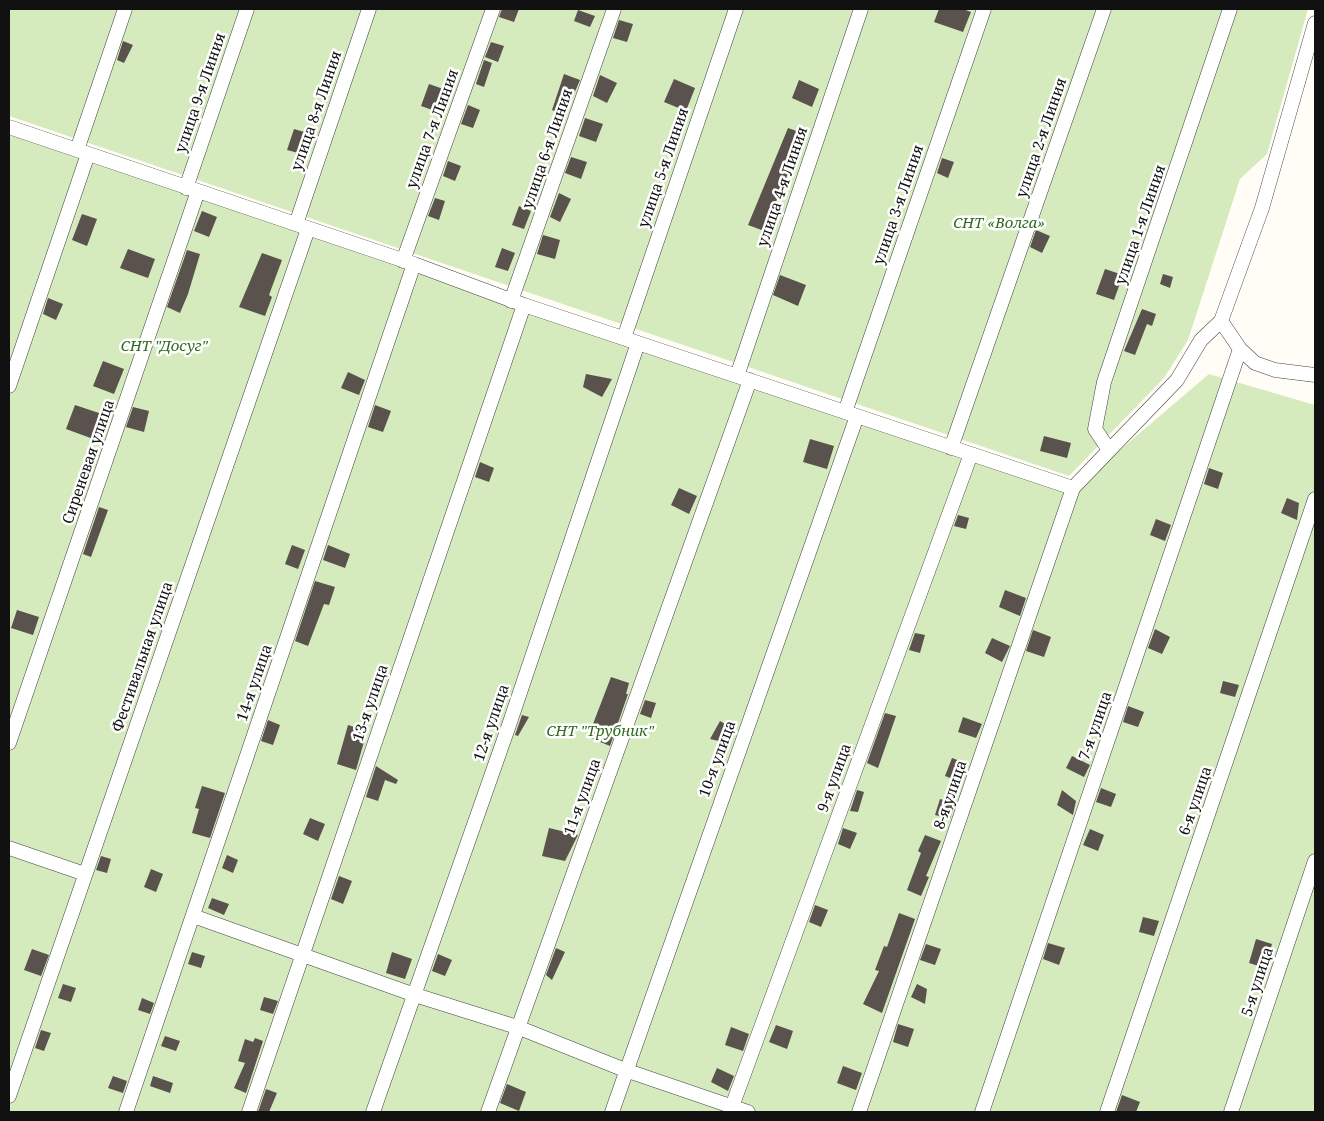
<!DOCTYPE html>
<html>
<head>
<meta charset="utf-8">
<style>
  body { margin:0 }
  #map { position:relative; width:1324px; height:1121px; overflow:hidden; background:#fffdf5; font-family:"Noto Serif",serif }
  canvas { display:block }
  .frame { position:absolute; inset:0; border:10px solid #111; pointer-events:none }
</style>
</head>
<body>
<div id="map">
<canvas width="1324" height="1121"></canvas>
<div class="frame"></div>
</div>
<script>
const g = document.querySelector('canvas').getContext('2d');
g.lineJoin = 'round';
function paint(path, color) { g.fillStyle = color; g.fill(path, 'evenodd'); }
const poly = rows => new Path2D(rows.map(r => 'M' + r).join(''));
function stroke(path, color, width, dash) { g.strokeStyle = color; g.lineWidth = width; g.lineCap = dash ? 'butt' : 'round'; g.setLineDash(dash || []); g.stroke(path); }
function drawText(font, color, halo, rows, align = 'center') {
  g.font = font + ' "Noto Serif",serif'; g.lineWidth = 5; g.setLineDash([]); g.textBaseline = 'middle'; g.strokeStyle = halo; g.fillStyle = color; for (const [text, x, y, turn = 0] of rows) {
    g.save(); g.translate(x, y); g.rotate((+turn || 0) * Math.PI / 180); g.textAlign = isNaN(turn) ? turn : align; if (halo) g.strokeText(text, 0, 0); g.fillText(text, 0, 0); g.restore();
  }
}
const green = poly([
  [9,9,1308,9,1267,154,1240,179,1188,340,1164,378,1069,476,9,116],
  [9,131,361,249,359,255,361,249,1072,491,1209,374,1315,405,1315,1112,9,1112]
]);
const building = poly([
  [502,9,519,9,514,22,499,17],
  [939,9,963,9,971,12,963,32,934,22],
  [578,10,595,16,590,27,574,21],
  [619,20,633,24,627,42,613,38],
  [123,41,133,45,124,63,117,60],
  [491,42,504,46,498,62,485,57],
  [484,60,492,63,484,87,476,84],
  [564,74,580,80,565,115,552,110],
  [600,75,617,83,607,103,593,96],
  [674,79,695,88,686,111,664,102],
  [799,80,819,89,812,107,792,98],
  [429,84,449,91,441,113,421,106],
  [468,105,480,110,473,128,461,124],
  [585,118,603,124,596,142,579,136],
  [788,128,805,134,775,204,767,232,748,225],
  [294,129,308,133,302,154,287,150],
  [571,157,587,162,581,179,565,173],
  [942,158,954,162,948,178,937,173],
  [448,161,461,166,455,181,443,176],
  [559,193,571,199,560,222,550,217],
  [435,198,445,201,439,220,428,216],
  [519,206,531,211,524,229,512,225],
  [202,211,217,217,209,237,194,231],
  [82,214,97,219,87,246,72,240],
  [1036,230,1050,236,1042,253,1030,247],
  [543,235,560,240,555,259,537,254],
  [502,248,515,253,508,271,495,267],
  [128,249,155,259,148,278,120,268],
  [187,250,200,254,188,294,180,313,167,307],
  [262,253,282,260,269,295,272,297,265,316,239,307],
  [1105,269,1123,275,1114,300,1096,294],
  [1163,274,1173,277,1170,288,1160,284],
  [780,275,806,285,798,306,773,295],
  [48,298,63,304,56,320,43,314],
  [1142,309,1156,314,1152,326,1147,324,1135,355,1124,351],
  [103,361,124,369,114,394,93,386],
  [348,372,365,380,359,395,341,388],
  [586,374,612,379,602,397,583,387],
  [75,405,105,415,96,440,66,429],
  [375,405,391,411,383,432,368,427],
  [133,407,149,411,144,432,126,427],
  [1044,436,1071,443,1067,458,1040,451],
  [810,439,834,446,827,469,803,462],
  [480,462,494,468,489,482,475,477],
  [1209,468,1223,473,1218,489,1204,484],
  [679,488,697,496,689,514,671,505],
  [1287,498,1299,503,1297,520,1281,513],
  [99,507,108,510,91,557,83,554],
  [958,515,969,518,966,529,954,526],
  [1156,519,1171,525,1165,541,1150,535],
  [292,545,305,550,298,569,285,564],
  [328,545,350,554,345,568,323,560],
  [315,581,335,587,329,605,324,604,308,646,295,641],
  [1005,590,1026,598,1020,616,999,607],
  [17,610,39,617,33,635,11,628],
  [1155,629,1170,637,1162,654,1148,648],
  [1033,630,1051,637,1044,657,1026,651],
  [915,633,925,635,920,653,909,650],
  [992,638,1010,646,1002,662,985,653],
  [611,677,629,683,626,694,628,694,610,746,588,737],
  [1223,681,1239,685,1235,697,1220,693],
  [645,700,656,703,651,718,640,714],
  [1128,706,1144,712,1138,727,1123,722],
  [885,713,896,716,878,768,867,763],
  [522,715,529,717,518,736,515,735],
  [963,717,982,724,976,738,958,732],
  [268,720,280,725,273,745,261,741],
  [720,721,732,728,728,743,710,739],
  [348,725,367,731,356,770,337,764],
  [1072,756,1090,765,1084,777,1066,768],
  [952,758,968,764,961,782,945,776],
  [376,766,398,780,396,784,385,780,378,801,366,797],
  [202,786,225,793,210,838,192,833,199,809,195,808],
  [1101,788,1116,794,1111,807,1096,802],
  [857,790,864,792,858,812,850,811],
  [1062,790,1076,801,1073,815,1057,805],
  [940,799,955,803,950,819,935,815],
  [310,818,325,824,318,841,303,834],
  [549,828,578,835,565,861,542,856],
  [843,828,857,833,850,849,838,844],
  [1090,829,1104,835,1098,851,1083,845],
  [925,835,941,841,926,876,929,877,921,896,907,890,921,853,918,851],
  [227,855,238,860,233,873,222,868],
  [101,856,111,859,107,873,96,870],
  [151,869,163,874,156,892,144,887],
  [339,876,352,881,343,904,331,899],
  [212,898,229,904,224,915,208,908],
  [815,905,828,910,821,927,809,922],
  [899,913,915,919,882,1013,863,1004,879,971,875,970,884,946,887,947],
  [1143,917,1159,921,1154,936,1139,932],
  [1256,939,1272,944,1265,968,1249,963],
  [1048,943,1065,948,1059,965,1043,959],
  [926,944,941,949,935,965,920,960],
  [556,948,565,952,552,980,546,975],
  [32,949,49,955,41,976,24,970],
  [192,952,205,956,201,968,188,964],
  [392,952,412,959,405,979,386,973],
  [438,954,452,960,445,976,432,971],
  [63,984,76,988,71,1002,58,998],
  [917,984,927,989,925,1004,911,997],
  [264,997,278,1001,273,1014,260,1010],
  [142,998,154,1003,150,1014,138,1010],
  [898,1024,914,1029,908,1047,893,1042],
  [776,1025,793,1031,787,1049,769,1042],
  [731,1027,749,1034,743,1051,725,1045],
  [41,1030,51,1033,44,1051,35,1048],
  [165,1036,180,1041,176,1051,161,1046],
  [255,1038,263,1041,246,1093,234,1088,245,1063,238,1061,245,1039,253,1042],
  [843,1066,862,1073,856,1090,837,1083],
  [717,1068,734,1076,728,1091,711,1082],
  [113,1076,127,1081,123,1093,108,1088],
  [153,1076,173,1083,170,1093,150,1086],
  [507,1084,526,1092,519,1111,500,1103],
  [266,1089,277,1093,269,1112,258,1112],
  [1122,1095,1140,1102,1136,1112,1116,1112]
]);
const minor = poly([
  [9,127,414,264,524,305,1073,488,1177,380,1201,340,1221,321,1262,208,1315,23],
  [77,150,125,9],
  [186,188,247,9],
  [296,224,369,9],
  [403,261,493,9],
  [511,301,614,9],
  [1221,321,1240,349,1255,363,1275,370,1315,375],
  [624,338,736,9],
  [737,376,861,9],
  [9,386,88,154],
  [845,412,984,9],
  [951,448,1104,9],
  [1109,450,1095,429,1104,382,1230,9],
  [9,743,198,191],
  [9,848,85,874],
  [193,916,415,995,517,1027,625,1070,748,1112],
  [9,1096,308,229],
  [126,1112,414,264],
  [249,1112,524,305],
  [373,1112,507,731,638,343],
  [488,1112,750,380],
  [612,1112,857,416],
  [730,1112,971,454],
  [859,1112,1073,488],
  [982,1112,1240,349],
  [1107,1112,1315,499],
  [1231,1112,1315,861]
]);
const streetNames = [
  ["улица 9-я Линия",201,93,-71],
  ["улица 8-я Линия",317,111,-71],
  ["улица 7-я Линия",433,129,-70],
  ["улица 2-я Линия",1042,138,-71],
  ["улица 6-я Линия",548,149,-71],
  ["улица 5-я Линия",664,168,-71],
  ["улица 4-я Линия",783,187,-71],
  ["улица 3-я Линия",899,205,-71],
  ["улица 1-я Линия",1141,225,-71],
  ["Сиреневая улица",89,462,-71],
  ["Фестивальная улица",143,657,-71],
  ["14-я улица",255,683,-71],
  ["13-я улица",371,703,-71],
  ["12-я улица",492,723,-71],
  ["7-я улица",1096,726,-71],
  ["10-я улица",718,759,-70],
  ["9-я улица",835,778,-70],
  ["8-я улица",951,795,-71],
  ["11-я улица",583,797,-70],
  ["6-я улица",1196,801,-71],
  ["5-я улица",1258,982,-72]
];
const parkNames = [
  ["СНТ «Волга»",999,224],
  ["СНТ \"Досуг\"",164,347],
  ["СНТ \"Трубник\"",600,732]
];
paint(green, '#d5ebbd');
paint(building, '#5a524d');
stroke(minor, '#444', 15);
stroke(minor, '#fff', 14);
drawText('15px', '#111', '#fff', streetNames);
drawText('italic 15px', '#2f6b1f', '#fff', parkNames);
</script>
</body>
</html>
